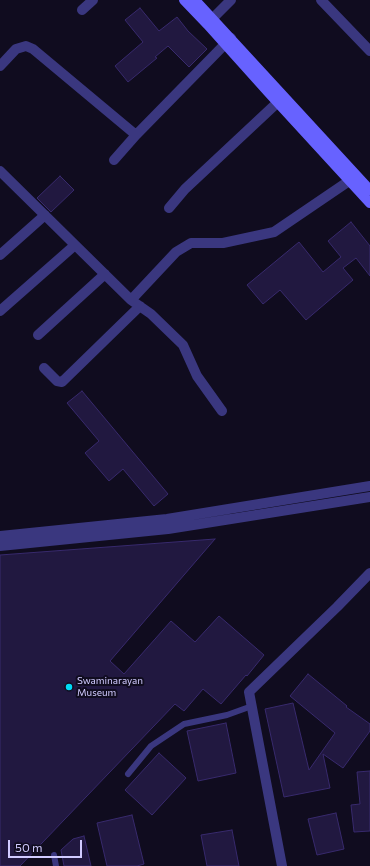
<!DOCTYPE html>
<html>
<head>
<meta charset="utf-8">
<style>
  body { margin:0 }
  #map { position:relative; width:370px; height:866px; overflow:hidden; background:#100c1f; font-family:Commissioner,sans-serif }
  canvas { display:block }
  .scale { position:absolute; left:8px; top:840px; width:74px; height:18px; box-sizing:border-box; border:2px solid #d1cbff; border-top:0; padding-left:5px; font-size:12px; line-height:14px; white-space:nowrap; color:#d1cbff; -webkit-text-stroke:3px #100c1f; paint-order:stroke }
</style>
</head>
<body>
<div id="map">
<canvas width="370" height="866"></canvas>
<div class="scale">50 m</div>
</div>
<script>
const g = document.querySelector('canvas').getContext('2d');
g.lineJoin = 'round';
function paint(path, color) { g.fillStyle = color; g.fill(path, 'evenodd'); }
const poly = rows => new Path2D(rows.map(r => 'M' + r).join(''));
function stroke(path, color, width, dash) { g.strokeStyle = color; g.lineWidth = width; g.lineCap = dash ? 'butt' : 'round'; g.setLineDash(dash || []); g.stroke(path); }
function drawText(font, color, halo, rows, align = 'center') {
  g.font = font + ' Commissioner,sans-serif'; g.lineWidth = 4; g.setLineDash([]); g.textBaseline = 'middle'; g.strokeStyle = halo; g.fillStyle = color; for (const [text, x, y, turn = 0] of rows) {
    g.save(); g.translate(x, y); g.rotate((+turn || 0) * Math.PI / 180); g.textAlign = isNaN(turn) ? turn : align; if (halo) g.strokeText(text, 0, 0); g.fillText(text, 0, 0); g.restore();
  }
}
const building = poly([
  [140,8,159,31,177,17,188,31,207,49,189,67,168,46,155,57,157,58,128,82,115,66,143,42,125,20,140,8],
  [60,176,74,190,51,212,37,198,60,176],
  [351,222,370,246,370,276,356,258,343,268,353,280,306,320,280,290,263,304,247,285,299,242,323,272,341,257,328,241,351,222],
  [82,391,168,494,154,506,123,469,109,481,85,453,99,441,67,403,82,391],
  [215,539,110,661,124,674,171,621,195,642,219,616,264,655,247,676,246,675,221,704,203,689,184,711,175,704,20,866,0,866,0,555,215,539],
  [308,674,347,706,346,707,370,724,370,731,343,768,323,754,330,788,284,797,265,709,293,703,309,770,335,733,290,696,308,674],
  [226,723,236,773,198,781,187,731,226,723],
  [159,753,186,778,152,815,125,790,159,753],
  [370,771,370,831,354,832,351,805,360,804,357,772,370,771],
  [336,813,344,849,317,855,308,819,336,813],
  [132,815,144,864,137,866,107,866,97,823,132,815],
  [232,830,239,866,207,866,201,835,232,830],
  [84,836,91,866,64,866,61,850,73,839,84,836]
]);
const service = poly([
  [128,774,151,746,184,724,227,715,252,706],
  [54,855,56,866]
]);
const minor = poly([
  [321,0,370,51],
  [82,10,93,0],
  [0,66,16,49,26,46,33,49,136,135],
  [114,160,136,135,231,38],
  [0,171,131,300,176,252,191,243,223,243,274,232,349,181],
  [169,208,185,189,278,102],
  [0,255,45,215],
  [131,300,151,314,183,345,197,376,222,411],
  [0,311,75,245],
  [38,335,105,274],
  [44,368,57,381,62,382,140,306],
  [282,866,249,692,337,607,370,573]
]);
const tertiary = poly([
  [207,24,231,0],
  [0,536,167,519,370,486],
  [0,546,168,529,370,497]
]);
const secondary = poly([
  [184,0,207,24,268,92,370,203],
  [195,0,274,86,370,190]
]);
const markers = [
  [69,687,4,"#00dbf6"]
];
const poiNames = [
  ["Swaminarayan",77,681],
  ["Museum",77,693]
];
paint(building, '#211840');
stroke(building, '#382a6d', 1);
stroke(service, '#3a377f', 6);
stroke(minor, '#3a377f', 10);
stroke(tertiary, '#3a377f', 10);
stroke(secondary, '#6762ff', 10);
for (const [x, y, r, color] of markers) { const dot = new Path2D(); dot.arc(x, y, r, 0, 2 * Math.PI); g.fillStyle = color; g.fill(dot); stroke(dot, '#100c1f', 1.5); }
drawText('10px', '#d1cbff', '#100c1f', poiNames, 'left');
</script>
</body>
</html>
